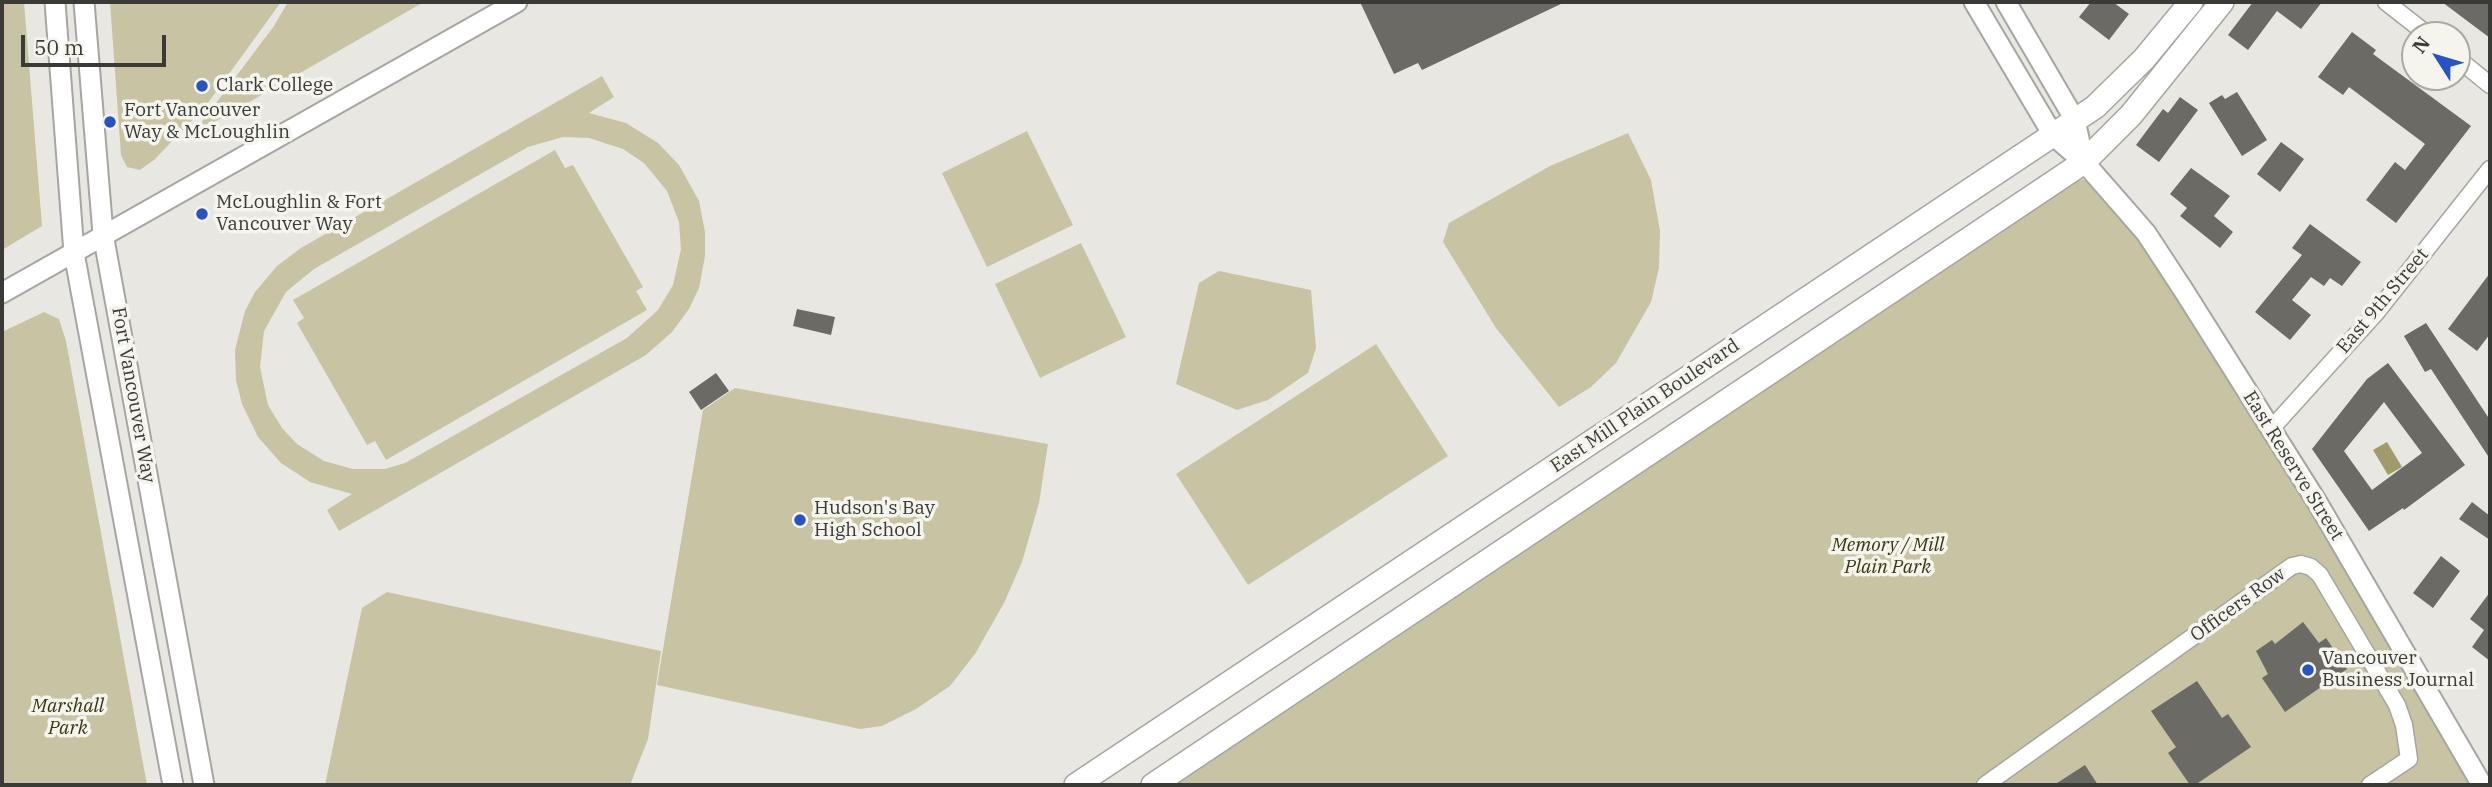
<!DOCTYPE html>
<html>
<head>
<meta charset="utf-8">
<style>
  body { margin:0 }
  #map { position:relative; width:2492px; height:787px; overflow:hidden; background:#e8e7e1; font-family:"IBM Plex Serif",serif }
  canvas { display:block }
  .frame { position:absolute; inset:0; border:4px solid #3a3a37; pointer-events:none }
  .north { position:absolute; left:2401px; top:21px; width:70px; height:70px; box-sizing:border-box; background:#f5f5ee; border:2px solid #aaaaa5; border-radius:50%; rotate:307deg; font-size:19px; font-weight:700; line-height:28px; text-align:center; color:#3a3a37 }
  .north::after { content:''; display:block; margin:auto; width:24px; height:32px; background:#2754c2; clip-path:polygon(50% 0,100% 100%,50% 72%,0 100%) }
  .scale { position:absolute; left:21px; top:35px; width:145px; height:32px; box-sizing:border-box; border:4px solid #3a3a37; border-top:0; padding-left:9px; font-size:21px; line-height:24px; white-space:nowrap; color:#3a3a37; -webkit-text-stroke:5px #f5f5ee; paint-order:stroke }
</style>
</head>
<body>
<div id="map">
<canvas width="2492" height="787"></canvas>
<div class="frame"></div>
<div class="north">N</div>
<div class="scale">50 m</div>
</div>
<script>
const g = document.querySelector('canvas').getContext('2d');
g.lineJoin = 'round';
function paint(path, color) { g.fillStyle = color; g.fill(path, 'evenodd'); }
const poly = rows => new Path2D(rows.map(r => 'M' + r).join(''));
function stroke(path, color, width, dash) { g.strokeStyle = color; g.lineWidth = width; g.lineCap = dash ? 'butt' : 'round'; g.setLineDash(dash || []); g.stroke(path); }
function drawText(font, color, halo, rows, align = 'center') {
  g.font = font + ' "IBM Plex Serif",serif'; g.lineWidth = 7; g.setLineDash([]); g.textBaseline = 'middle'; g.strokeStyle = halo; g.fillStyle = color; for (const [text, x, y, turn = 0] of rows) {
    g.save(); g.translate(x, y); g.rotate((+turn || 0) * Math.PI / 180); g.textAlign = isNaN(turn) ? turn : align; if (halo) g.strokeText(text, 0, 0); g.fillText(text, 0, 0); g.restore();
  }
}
const green = poly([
  [2,2,24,2,42,226,2,250],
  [110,2,281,2,205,107,154,160,140,170,127,167,121,155],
  [288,2,424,2,211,124,203,125,201,123,274,26],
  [602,76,614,97,589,113,626,123,658,143,679,165,699,201,705,232,705,256,699,288,689,309,672,332,646,355,339,531,327,510,352,494,310,482,281,463,258,437,242,404,236,380,235,350,245,311,255,292,277,266,301,248],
  [563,137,589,138,623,149,644,163,667,191,679,222,681,249,673,285,658,310,627,338,405,463,385,469,353,469,324,461,297,444,282,428,268,405,260,367,264,331,286,292,314,269,528,147],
  [1027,131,1073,225,987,267,942,173],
  [1628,133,1651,180,1660,231,1659,268,1651,302,1616,363,1591,387,1559,407,1496,328,1443,242,1449,223,1550,166],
  [555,150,565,168,573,165,643,287,636,291,647,310,386,460,375,441,367,445,297,323,304,318,293,300],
  [2076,178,2106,186,2146,233,2482,785,1152,785],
  [1081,243,1126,337,1040,378,995,284],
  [1219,271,1311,290,1316,348,1308,373,1268,400,1237,410,1176,384,1199,283],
  [44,312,59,319,66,341,147,785,2,785,2,332],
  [1376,344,1448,456,1248,585,1176,474],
  [735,388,1048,444,1039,503,1022,562,1004,603,975,654,950,686,916,709,882,726,860,729,657,685,703,410],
  [387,592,661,651,648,739,630,785,325,785,362,608]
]);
const water = poly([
  [2387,442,2402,467,2388,475,2373,450]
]);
const building = poly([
  [1360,2,1565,2,1422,70,1418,63,1394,74],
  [2091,2,2113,2,2129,14,2109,40,2079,17],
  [2253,2,2322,2,2301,29,2277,11,2248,50,2228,35],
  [2442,2,2490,2,2490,38],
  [2352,32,2376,50,2373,54,2471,126,2396,223,2366,200,2395,162,2405,170,2425,144,2349,87,2343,95,2318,77],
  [2237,92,2267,140,2242,156,2209,103,2222,95,2225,99],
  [2180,97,2198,110,2159,162,2136,145,2163,109,2168,113],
  [2281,142,2304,159,2280,192,2257,174],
  [2191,168,2230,196,2214,216,2233,232,2220,248,2180,216,2187,208,2170,194],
  [2310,224,2361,262,2342,286,2330,278,2324,286,2311,277,2292,300,2311,315,2290,340,2255,312,2302,255,2292,248],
  [2490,273,2490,334,2477,351,2448,329],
  [797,309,835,317,831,335,793,326],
  [2426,323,2490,420,2490,459,2431,369,2425,372,2404,336],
  [2388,363,2465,465,2404,510,2403,508,2369,531,2312,449,2367,379],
  [2384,402,2422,453,2372,490,2344,451],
  [716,373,729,391,701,410,689,392],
  [2472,502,2490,516,2490,540,2459,519],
  [2441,556,2460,571,2433,608,2413,593],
  [2490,592,2490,661,2472,647,2484,630,2470,619],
  [2303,622,2319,643,2326,638,2347,669,2285,712,2262,678,2268,674,2256,651,2272,640,2275,644],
  [2197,681,2222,718,2228,714,2251,747,2195,785,2190,785,2168,753,2176,747,2151,711],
  [2085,765,2098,785,2054,785]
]);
const minor = poly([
  [2386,2,2428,35],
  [2457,58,2490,85],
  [2271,429,2375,314,2490,169],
  [1985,785,2292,566,2301,564,2311,567,2320,575,2397,705,2404,725,2409,759,2370,785]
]);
const tertiary = poly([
  [55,2,74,253,173,785],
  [84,2,103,234,204,785],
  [1974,2,2053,135,2084,162,2146,233,2184,291,2317,502,2482,785],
  [2006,2,2075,120,2084,162],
  [2,293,517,2]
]);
const secondary = poly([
  [1076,785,2095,107,2144,59,2191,2],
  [1153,785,2084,162,2131,115,2222,2]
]);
const markers = [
  [202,86,7,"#2754c2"],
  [110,122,7,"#2754c2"],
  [202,214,7,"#2754c2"],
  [800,520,7,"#2754c2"],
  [2308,670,7,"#2754c2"]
];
const poiNames = [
  ["Clark College",216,86],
  ["Fort Vancouver",124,111],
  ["Way & McLoughlin",124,133],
  ["McLoughlin & Fort",216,203],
  ["Vancouver Way",216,225],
  ["Hudson's Bay",814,509],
  ["High School",814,531],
  ["Vancouver",2322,659],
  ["Business Journal",2322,681]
];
const streetNames = [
  ["East 9th Street",2383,301,-50],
  ["Fort Vancouver Way",133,395,80],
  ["East Mill Plain Boulevard",1645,406,-34],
  ["East Reserve Street",2293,466,58],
  ["Officers Row",2238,605,-36]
];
const parkNames = [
  ["Memory / Mill",1888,546],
  ["Plain Park",1888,568],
  ["Marshall",68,707],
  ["Park",68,729]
];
paint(green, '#c8c4a3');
paint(water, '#a09a6d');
paint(building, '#6b6a64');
stroke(minor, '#a6a59f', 19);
stroke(tertiary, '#a6a59f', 23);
stroke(secondary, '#a6a59f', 26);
stroke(minor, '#fff', 16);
stroke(tertiary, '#fff', 19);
stroke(secondary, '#fff', 23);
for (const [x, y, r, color] of markers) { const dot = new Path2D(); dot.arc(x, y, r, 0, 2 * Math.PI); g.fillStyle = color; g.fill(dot); stroke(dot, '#f5f5ee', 2.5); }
drawText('19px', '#3a3a37', '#f5f5ee', poiNames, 'left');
drawText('19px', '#3a3a37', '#f5f5ee', streetNames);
drawText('italic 19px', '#3a350f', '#f5f5ee', parkNames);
</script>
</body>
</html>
